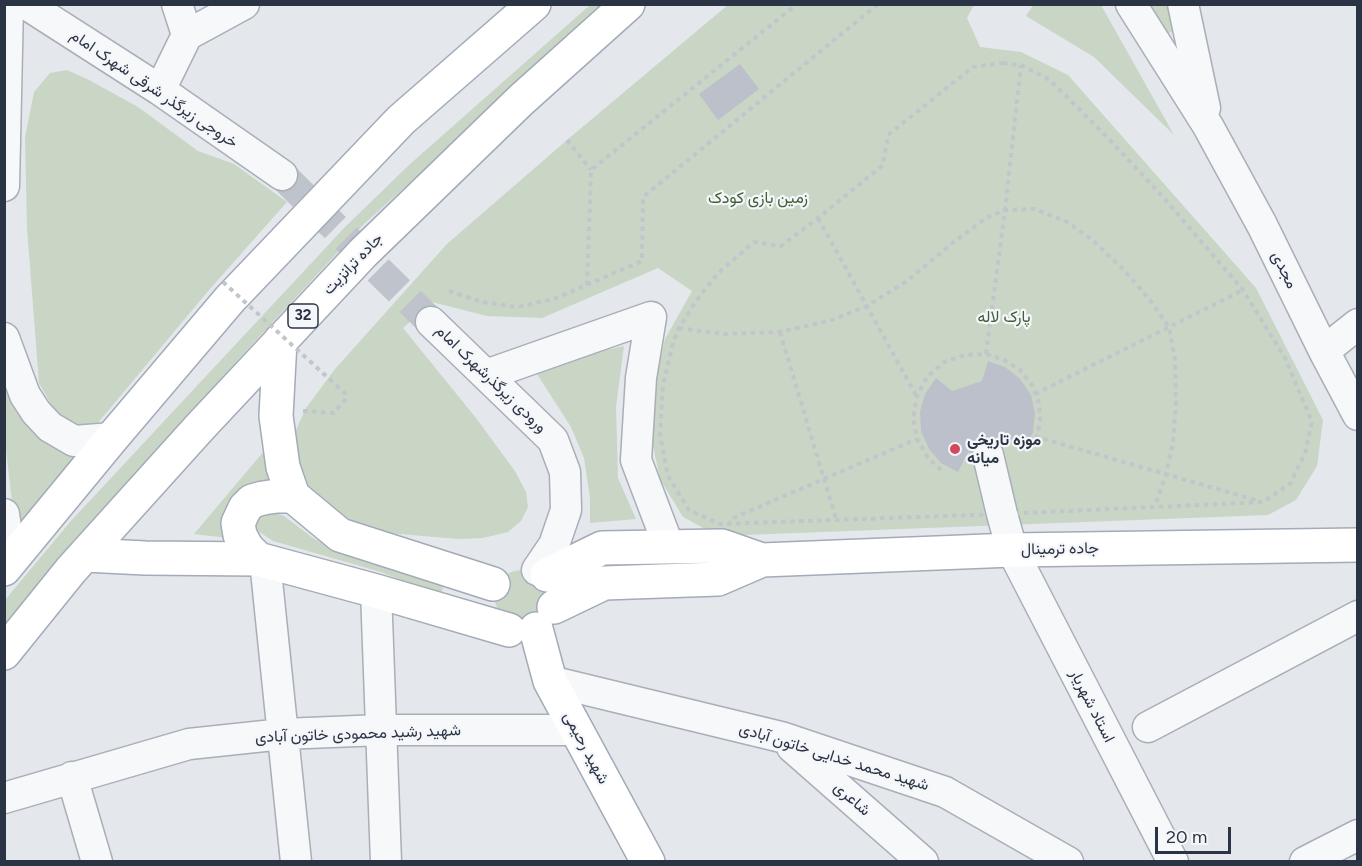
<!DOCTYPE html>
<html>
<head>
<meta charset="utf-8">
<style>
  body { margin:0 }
  #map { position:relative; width:1362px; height:866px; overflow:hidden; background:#e4e7ec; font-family:Figtree,sans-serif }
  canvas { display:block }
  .frame { position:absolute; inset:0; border:6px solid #2b3445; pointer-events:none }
  .scale { position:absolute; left:1155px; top:827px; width:76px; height:27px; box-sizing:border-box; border:3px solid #2b3445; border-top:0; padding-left:8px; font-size:18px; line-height:21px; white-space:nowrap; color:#2b3445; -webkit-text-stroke:4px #f4f6f9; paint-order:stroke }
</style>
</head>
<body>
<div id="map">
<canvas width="1362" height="866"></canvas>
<div class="frame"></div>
<div class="scale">20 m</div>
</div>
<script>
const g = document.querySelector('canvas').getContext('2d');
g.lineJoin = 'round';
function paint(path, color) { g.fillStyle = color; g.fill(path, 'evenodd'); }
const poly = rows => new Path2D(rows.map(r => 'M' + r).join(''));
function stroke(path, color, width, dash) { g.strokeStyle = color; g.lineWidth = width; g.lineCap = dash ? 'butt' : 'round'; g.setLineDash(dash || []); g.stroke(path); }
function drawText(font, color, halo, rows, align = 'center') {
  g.font = font + ' Figtree,Vazirmatn,sans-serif'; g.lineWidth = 4.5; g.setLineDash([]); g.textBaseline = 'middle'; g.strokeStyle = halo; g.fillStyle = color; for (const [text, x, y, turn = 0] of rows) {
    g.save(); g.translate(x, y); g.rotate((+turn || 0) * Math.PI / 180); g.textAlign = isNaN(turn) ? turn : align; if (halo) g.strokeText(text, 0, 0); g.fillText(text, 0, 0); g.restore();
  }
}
const green = poly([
  [729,4,974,5,967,18,980,47,1021,52,1068,75,1256,288,1323,420,1317,466,1296,500,1268,515,718,536,683,517,660,479,650,432,653,390,665,339,692,291,658,268,542,318,487,316,432,302,403,328,476,418,515,471,526,492,528,507,521,521,508,532,483,538,458,539,388,533,369,528,337,513,305,486,294,456,296,430,306,408,335,369,447,244,567,140],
  [590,5,612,5,536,69,365,223,245,352,5,623,5,600,70,522,345,227,409,165],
  [1033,5,1101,5,1174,135,1094,57,1026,16],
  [1142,5,1171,5,1176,29,1171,32,1167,34],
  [67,70,89,80,138,107,198,151,234,164,287,202,209,290,92,430,70,425,53,408,39,383,27,228,25,137,34,92,50,73],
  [624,346,616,407,618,478,636,519,590,523,590,498,584,458,571,427,537,374,584,355],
  [4,375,82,456,16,535,5,442],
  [264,451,276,480,228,538,194,534],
  [270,511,284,516,313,538,330,547,444,582,441,596,381,572,273,541,255,529,249,517],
  [520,570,529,571,548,588,549,597,548,606,530,624,498,611,495,602,495,593,504,577,511,572]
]);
const building = poly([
  [740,64,759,89,718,120,699,94],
  [988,361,1005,367,1020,379,1031,395,1035,413,1033,432,1025,450,1005,441,1001,451,977,459,968,452,958,472,941,463,929,449,921,431,920,412,925,394,936,378,952,391,982,381]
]);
const minorTunnel = poly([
  [282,175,431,322]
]);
const path = poly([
  [1003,63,1021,65,1050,80,1107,137,1163,197,1243,290,1285,358,1312,422,1305,453,1290,484,1263,502,1002,514,720,524,689,510,668,476,660,435,663,385,673,343,679,328,696,301,718,273,754,242,781,246,818,218,883,165,888,135,973,67,1003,63],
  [567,140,591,170],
  [818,218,916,395],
  [587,285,591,170,797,4],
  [449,291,482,302,517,307,554,299,642,261,643,197,878,4],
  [679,328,722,334,780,332,832,320,867,306,907,281,954,242,986,218,1005,210,1035,209,1067,222,1090,238,1123,269,1150,300,1169,327,1175,360,1176,403,1173,442,1166,474,1155,506],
  [780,332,836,519],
  [986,354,1005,210,1021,65],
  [1035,394,1243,290],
  [303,411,334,413,348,396],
  [941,470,928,458,917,439,913,418,917,396,927,377,944,362,965,355,986,354,1004,360,1020,370,1032,385,1039,403,1040,421,1037,437,1259,501],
  [733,518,917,439]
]);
const minor = poly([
  [26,4,160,90,282,175],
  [1131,4,1208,126,1262,225,1324,351,1358,415],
  [1183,4,1205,108],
  [187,35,244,4],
  [160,90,187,35,177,4],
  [4,186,8,4],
  [431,322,553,440,565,472,566,510,554,545,537,570],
  [4,338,25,395,36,412,50,427,74,441,112,438],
  [1324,351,1358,324],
  [486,375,651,317,641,378,636,460,669,547],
  [988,455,1002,514,1012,550,1173,862],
  [4,514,11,561],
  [265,561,296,862],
  [376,591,386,862],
  [550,681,781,737,945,792,1068,862],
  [1148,727,1358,616],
  [792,747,923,862],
  [72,777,97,862],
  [4,798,189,744,283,734,381,730,576,730],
  [1305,862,1358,835]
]);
const major = poly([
  [280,341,276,416,283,467,293,496,340,535,493,584],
  [85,555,145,558,258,559,376,591,509,630],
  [258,559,247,548,240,535,238,523,245,508,252,501,263,498,277,496,293,496],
  [4,569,112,438,230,299,401,120,534,4],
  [547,575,602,548,722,546,762,560,1012,550,1358,545],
  [554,607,604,583,718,579,762,560],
  [536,629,550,681,648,862],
  [4,653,71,570,200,427,363,253,521,100,628,4]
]);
const pathBridge = poly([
  [223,282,348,396]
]);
const markers = [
  [955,449,6,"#d1495b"]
];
const shields = [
  [303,316,30]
];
const shieldNames = [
  ["32",303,316]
];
const streetNames = [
  ["خروجی زیرگذر شرقی شهرک امام",154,89,34],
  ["جاده ترانزیت",353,264,-46],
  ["مجدی",1284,270,64],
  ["ورودی زیرگذرشهرک امام",491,379,44],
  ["جاده ترمینال",1060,549,-1],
  ["استاد شهریار",1092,706,63],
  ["شهید رشید محمودی خاتون آبادی",358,734,-2],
  ["شهید رحیمی",586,748,62],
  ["شهید محمد خدایی خاتون آبادی",834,757,17],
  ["شاعری",852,799,41]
];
const parkNames = [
  ["زمین بازی کودک",758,198],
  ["پارک لاله",1004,317]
];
const poiNames = [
  ["موزه تاریخی",967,440],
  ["میانه",967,458]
];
paint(green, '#c9d6c5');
paint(building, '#bbc0ca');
stroke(minorTunnel, '#bfc3cb', 30, [30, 15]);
stroke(minor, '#a9aeb7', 33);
stroke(major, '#a3abb8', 36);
stroke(path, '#c2c5cb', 4, [4.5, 4.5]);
stroke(minor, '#f7f8fa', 30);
stroke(major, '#fff', 33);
stroke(pathBridge, '#c2c5cb', 4, [4.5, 4.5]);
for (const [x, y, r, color] of markers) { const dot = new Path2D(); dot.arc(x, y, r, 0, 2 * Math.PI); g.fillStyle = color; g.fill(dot); stroke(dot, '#f4f6f9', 2); }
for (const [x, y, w] of shields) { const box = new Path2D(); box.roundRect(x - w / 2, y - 12, w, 24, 4.5); g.fillStyle = '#f4f6f9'; g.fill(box); stroke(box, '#2b3445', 1.5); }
drawText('bold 15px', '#2b3445', null, shieldNames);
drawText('16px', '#2b3445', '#f4f6f9', streetNames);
drawText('16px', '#3f6138', '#f4f6f9', parkNames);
drawText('bold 16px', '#2b3445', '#f4f6f9', poiNames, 'left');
</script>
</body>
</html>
